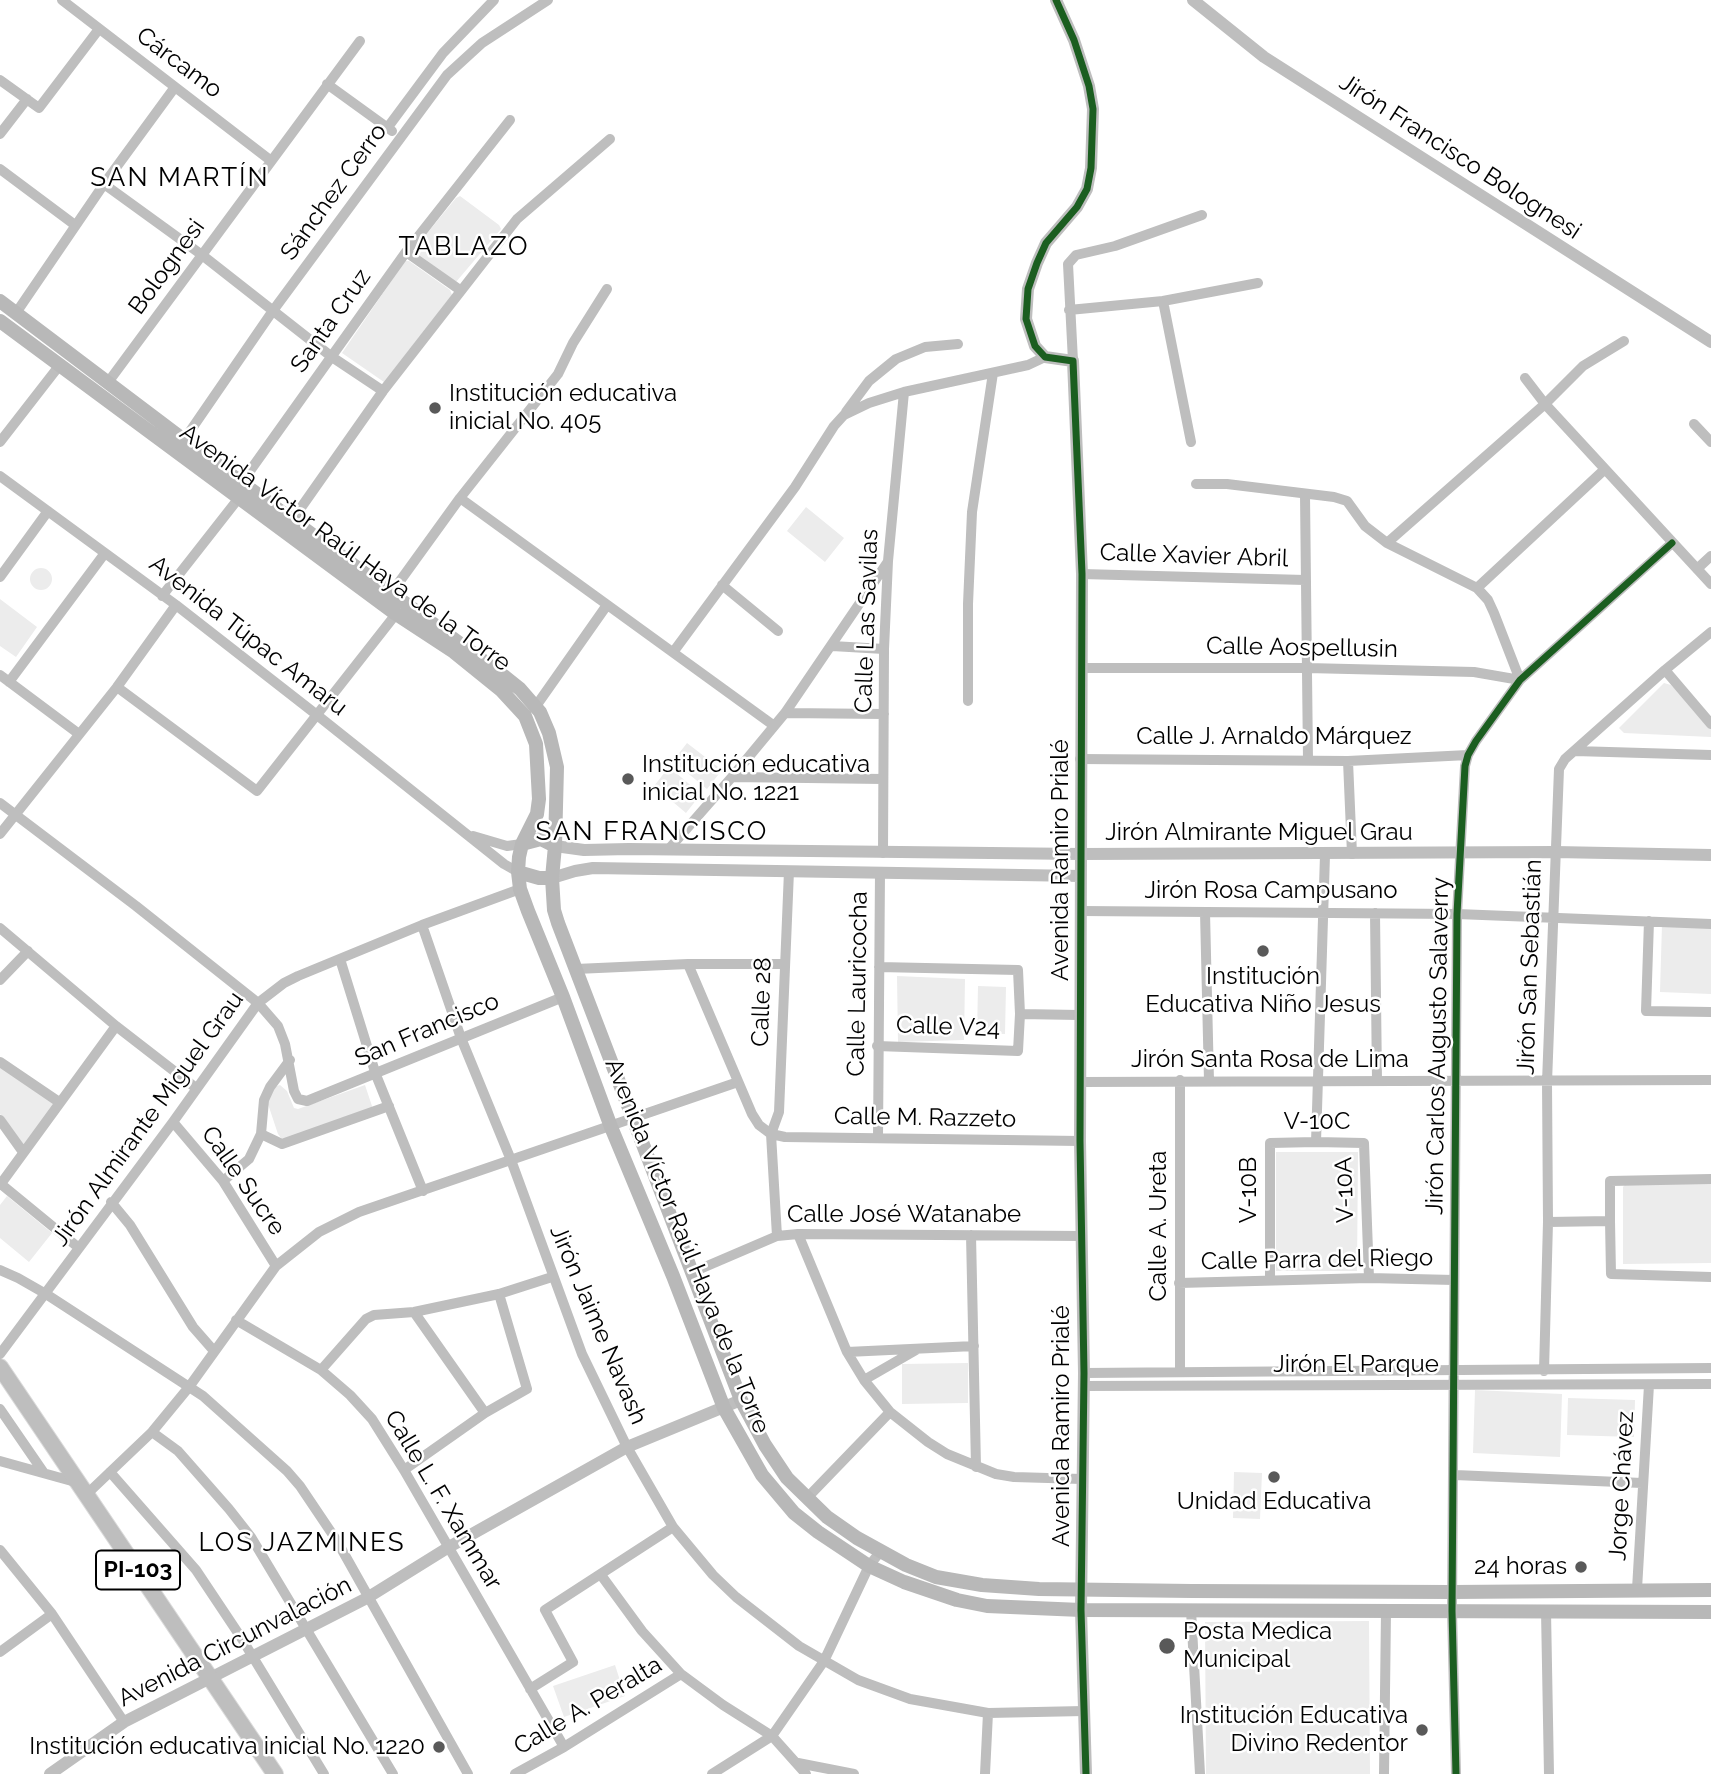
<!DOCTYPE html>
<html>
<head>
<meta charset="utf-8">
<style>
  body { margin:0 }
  canvas { display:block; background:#fff }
</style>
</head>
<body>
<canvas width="1711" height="1774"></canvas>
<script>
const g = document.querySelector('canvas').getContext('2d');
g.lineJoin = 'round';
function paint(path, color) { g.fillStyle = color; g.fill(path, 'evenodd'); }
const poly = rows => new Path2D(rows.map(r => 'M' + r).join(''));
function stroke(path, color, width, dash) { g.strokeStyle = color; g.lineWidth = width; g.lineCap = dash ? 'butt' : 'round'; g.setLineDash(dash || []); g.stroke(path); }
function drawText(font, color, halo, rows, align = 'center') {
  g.font = font + ' Raleway,sans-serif'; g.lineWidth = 5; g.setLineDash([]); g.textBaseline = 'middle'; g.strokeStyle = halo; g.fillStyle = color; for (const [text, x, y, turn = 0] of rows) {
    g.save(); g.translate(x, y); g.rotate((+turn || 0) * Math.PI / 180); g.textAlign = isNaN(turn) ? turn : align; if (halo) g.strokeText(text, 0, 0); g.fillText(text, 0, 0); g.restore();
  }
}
const green = poly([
  [460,196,499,225,501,229,456,282,415,252,415,248,456,198],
  [405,261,409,261,450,290,452,295,384,382,342,353],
  [806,507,844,538,825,562,787,531],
  '30 579a11 11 0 1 1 22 0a11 11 0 1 1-22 0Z',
  [0,599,37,627,16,657,0,646],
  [1664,683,1671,685,1711,727,1711,737,1624,733,1619,728],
  [687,743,722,770,707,789,673,761],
  [669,767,701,794,686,813,654,786],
  [1662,924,1711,926,1711,994,1660,992],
  [897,976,965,979,964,1040,898,1042],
  [978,986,1006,987,1005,1034,977,1033],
  [0,1066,54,1104,23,1146,0,1114],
  [280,1085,287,1091,294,1108,298,1109,365,1085,373,1109,289,1140,281,1138,278,1134,267,1101,274,1087],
  [1276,1152,1358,1152,1357,1271,1276,1271],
  [1711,1182,1711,1263,1623,1264,1623,1187,1626,1183],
  [7,1196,52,1233,29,1262,0,1238,0,1205],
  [968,1363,968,1403,902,1404,902,1364],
  [1475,1390,1562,1394,1560,1457,1473,1453],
  [1568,1398,1635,1400,1634,1437,1567,1435],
  [1234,1472,1262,1473,1260,1519,1233,1518],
  [1369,1621,1370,1774,1206,1774,1205,1622],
  [615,1665,625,1696,564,1717,553,1686]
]);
const minor = poly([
  [62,0,270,160],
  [0,80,39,108,99,29],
  [327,84,392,131],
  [388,127,443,53,494,0],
  [0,134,27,99],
  [0,169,75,225],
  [104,184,202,255,332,357,383,391],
  [406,252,460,290],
  [1163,301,1191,442],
  [1069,310,1163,301,1258,283],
  [16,313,104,184,175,87],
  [1073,361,1068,264,1076,255,1115,246,1202,215],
  [1525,378,1545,404,1711,584],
  [109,381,360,41],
  [846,412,869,381,896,359,925,347,958,344],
  [1694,424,1711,442],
  [184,440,272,312,447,75,482,43,548,0],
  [0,442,59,366],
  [0,476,176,605,317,715,504,864,518,872],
  [242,482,406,252,510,120],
  [1196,484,1227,484,1334,497,1347,501,1365,526,1387,543,1477,588,1488,600,1494,613,1520,680],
  [1305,495,1308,760],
  [460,498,773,725],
  [293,519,383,391,517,219,610,139],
  [1387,543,1545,404,1583,366,1624,341],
  [1697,569,1711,556],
  [1082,574,1305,580],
  [0,577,48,511],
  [722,585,778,631],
  [1477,588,1604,470],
  [392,592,460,498,558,374,573,343,607,289],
  [162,596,242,494],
  [832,646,884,649],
  [674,651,795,487,834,426,844,415,869,403,904,392,1028,365,1045,357],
  [1082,668,1307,668,1474,672,1520,680],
  [1665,670,1711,724],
  [0,675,79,734],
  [9,682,105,553],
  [117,687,257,791,396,614],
  [968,701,968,604,972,512,993,373],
  [536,706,607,605],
  [785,713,884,714],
  [1575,751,1711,755],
  [1080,759,1348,761,1468,755],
  [1348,761,1352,854],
  [732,777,883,779],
  [0,803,136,906,258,1003,278,1026,285,1044,294,1091,298,1099,307,1101,563,997],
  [0,834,117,687,176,605],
  [473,836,507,846,522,844],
  [668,850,732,777,785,713,887,563],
  [883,853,884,649,888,561,904,392],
  [789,871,779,1112,771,1134,785,1137,1080,1141],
  [1082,911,1457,914,1711,924],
  [1205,912,1209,1081],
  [1375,913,1377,1081],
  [1649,921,1646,1011,1711,1012],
  [422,925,461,1038,511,1160,582,1354,627,1447,673,1527,713,1575,736,1597,799,1646,858,1680,910,1699,988,1713,1084,1711],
  [0,928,116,1026,196,1088],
  [340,959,376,1075,423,1191],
  [688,964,752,1114,759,1125,771,1134,777,1236],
  [576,969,688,964,784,964],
  [0,980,28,951],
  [1020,1014,1079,1015],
  [877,1046,1018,1051,1020,1014,1018,970,879,967],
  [0,1062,59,1102],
  [1081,1082,1711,1080],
  [0,1120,23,1152],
  [173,1122,223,1181,276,1266],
  [261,1134,282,1144,389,1106],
  [878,1138,880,872],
  [1316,1142,1325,855],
  [1711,1179,1610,1181,1610,1221,1611,1274,1711,1277],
  [223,1181,249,1159,261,1134,264,1100,270,1087,290,1060],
  [1,1184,79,1248],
  [0,1185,116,1026],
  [111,1202,130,1225,193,1327,214,1351],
  [1548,1222,1610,1221],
  [798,1234,847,1352,864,1380,890,1412,928,1442,947,1454,996,1474,1014,1477,1082,1479],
  [971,1235,976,1467],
  [0,1270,18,1278,46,1294,203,1396,287,1471,300,1486,337,1541,468,1774],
  [693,1272,777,1236,798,1234,1081,1236],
  [1270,1279,1270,1143,1316,1142,1364,1143,1369,1278],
  [1179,1283,1369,1278,1454,1280],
  [414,1312,485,1413],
  [236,1320,321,1370,350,1395,372,1419,404,1470,564,1747],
  [847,1352,974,1346],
  [0,1354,173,1122,258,1003,284,983,298,976,422,925,520,889],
  [321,1370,366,1319,374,1315,414,1312,499,1294,552,1277],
  [1180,1371,1180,1080],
  [1544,1371,1548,1222,1547,1082,1559,769,1565,759,1665,670,1711,632],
  [1084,1373,1711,1368],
  [864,1380,916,1350],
  [1084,1386,1711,1384],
  [0,1409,44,1473],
  [152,1432,178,1451,229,1509,251,1537,393,1774],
  [0,1461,79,1483],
  [404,1470,485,1413,527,1389,499,1294],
  [110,1472,196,1570,242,1639,324,1774],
  [1455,1475,1642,1483],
  [87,1494,152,1432,189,1387,276,1266,319,1232,359,1212,738,1082],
  [807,1498,890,1412],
  [0,1550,52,1614,124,1722],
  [601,1575,642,1631,681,1674,723,1705,772,1736,806,1774],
  [1637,1589,1649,1385],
  [1191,1610,1200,1774],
  [1546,1611,1549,1774],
  [0,1652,52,1614],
  [530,1689,573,1662,545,1610,673,1527],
  [798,1763,854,1774],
  [515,1774,564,1747,681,1674],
  [712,1774,772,1736,824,1661,869,1566,880,1552],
  [985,1774,988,1713],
  [1384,1774,1386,1611],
  [1456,1774,1452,1611,1457,914,1465,766,1468,755,1476,741,1520,680,1672,543]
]);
const tertiary = poly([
  [1056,0,1074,40,1089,86,1093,109,1091,168,1087,189,1077,207,1046,243,1037,263,1028,289,1026,319,1035,346,1045,357,1073,361,1082,574,1080,1141,1084,1373,1081,1610,1086,1774],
  [1193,0,1264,57,1711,342],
  [555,846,584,850,629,849,1081,854,1555,852,1711,855],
  [552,878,575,871,593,868,1081,876],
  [50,1774,124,1722,367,1598,449,1547,627,1447,741,1400]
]);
const secondary = poly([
  [0,301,184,440,505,677,520,689,540,712,549,733,557,767,555,846,552,878,554,910,558,923,741,1400,765,1445,787,1478,827,1517,857,1538,906,1565,936,1577,982,1585,1039,1589,1192,1591,1452,1592,1711,1590],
  [0,321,396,614,454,652,501,690,525,716,536,744,539,799,537,814,522,844,519,857,518,872,520,889,528,911,563,997,611,1127,673,1276,724,1408,762,1475,794,1513,818,1532,869,1566,904,1582,957,1600,987,1606,1081,1610,1711,1612],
  [522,844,541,839,555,846],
  [518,872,539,878,552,878]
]);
const primary = poly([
  [0,1367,275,1774]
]);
const cycleway = poly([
  [1056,0,1074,40,1089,86,1093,109,1091,168,1087,189,1077,207,1046,243,1037,263,1028,289,1026,319,1035,346,1045,357,1073,361,1082,574,1080,1141,1084,1373,1081,1610,1086,1774],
  [1456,1774,1452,1611,1457,914,1465,766,1468,755,1476,741,1520,680,1672,543]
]);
const markers = [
  [435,408,7,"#595959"],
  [628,779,7,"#595959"],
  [1263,951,7,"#595959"],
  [1274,1477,7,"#595959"],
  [1581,1567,7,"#595959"],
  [1167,1646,9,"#595959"],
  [1422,1730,7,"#595959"],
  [439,1747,7,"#595959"]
];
const shields = [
  [138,1570,84]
];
const shieldNames = [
  ["PI-103",138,1570]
];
const streetNames = [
  ["Cárcamo",179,63,37],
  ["Jirón Francisco Bolognesi",1460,157,33],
  ["Sánchez Cerro",334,192,-54],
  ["Bolognesi",167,267,-54],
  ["Santa Cruz",331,321,-55],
  ["Avenida Víctor Raúl Haya de la Torre",345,548,36],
  ["Calle Xavier Abril",1194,556,2],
  ["Calle Las Savilas",867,621,-88],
  ["Avenida Túpac Amaru",248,636,38],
  ["Calle Aospellusin",1302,648,1],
  ["Calle J. Arnaldo Márquez",1274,737],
  ["Jirón Almirante Miguel Grau",1259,833],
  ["Avenida Ramiro Prialé",1061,860,-90],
  ["Jirón Rosa Campusano",1271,891],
  ["Jirón San Sebastián",1530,967,-88],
  ["Calle Lauricocha",858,984,-89],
  ["Calle 28",762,1002,-88],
  ["Calle V24",948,1027,2],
  ["San Francisco",427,1030,-23],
  ["Jirón Carlos Augusto Salaverry",1438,1046,-89],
  ["Jirón Santa Rosa de Lima",1270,1060],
  ["Calle M. Razzeto",925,1118,1],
  ["Jirón Almirante Miguel Grau",148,1119,-54],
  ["V-10C",1317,1122],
  ["Calle Sucre",243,1181,55],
  ["V-10B",1249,1190,-90],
  ["V-10A",1345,1190,-92],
  ["Calle José Watanabe",904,1215],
  ["Calle A. Ureta",1159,1226,-90],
  ["Avenida Víctor Raúl Haya de la Torre",687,1246,68],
  ["Calle Parra del Riego",1317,1260,-1],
  ["Jirón Jaime Navash",598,1325,67],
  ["Jirón El Parque",1356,1365],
  ["Avenida Ramiro Prialé",1062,1426,-90],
  ["Jorge Chávez",1622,1486,-87],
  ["Calle L. F. Xammar",443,1500,59],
  ["Avenida Circunvalación",235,1642,-27],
  ["Calle A. Peralta",588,1706,-31]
];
const poiNames = [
  ["Institución educativa",449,394],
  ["inicial No. 405",449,422],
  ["Institución educativa",642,765],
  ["inicial No. 1221",642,793],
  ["Institución",1263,977,"center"],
  ["Educativa Niño Jesus",1263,1005,"center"],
  ["Unidad Educativa",1274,1502,"center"],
  ["24 horas",1567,1567,"right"],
  ["Posta Medica",1183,1632],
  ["Municipal",1183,1660],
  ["Institución Educativa",1408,1716,"right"],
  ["Divino Redentor",1408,1744,"right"],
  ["Institución educativa inicial No. 1220",425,1747,"right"]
];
const neighbourhoodNames = [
  ["SAN MARTÍN",180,178],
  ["TABLAZO",464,247],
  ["SAN FRANCISCO",652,832],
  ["LOS JAZMINES",302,1543]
];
paint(green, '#ececec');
stroke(primary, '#dbdbdb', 18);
stroke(minor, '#bebebe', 10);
stroke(tertiary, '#bebebe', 12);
stroke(secondary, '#b8b8b8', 14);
stroke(primary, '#bebebe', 16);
stroke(cycleway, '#1b5e20', 7);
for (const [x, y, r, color] of markers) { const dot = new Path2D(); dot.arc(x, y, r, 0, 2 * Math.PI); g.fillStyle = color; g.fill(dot); stroke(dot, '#fff', 2.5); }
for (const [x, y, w] of shields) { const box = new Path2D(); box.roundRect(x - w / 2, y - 19.5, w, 39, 5); g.fillStyle = '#fff'; g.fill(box); stroke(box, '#000', 2); }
drawText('bold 23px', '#000', null, shieldNames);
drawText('24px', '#000', '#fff', streetNames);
drawText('24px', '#000', '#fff', poiNames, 'left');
g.letterSpacing = '2px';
drawText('26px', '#000', '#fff', neighbourhoodNames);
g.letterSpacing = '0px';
</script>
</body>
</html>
